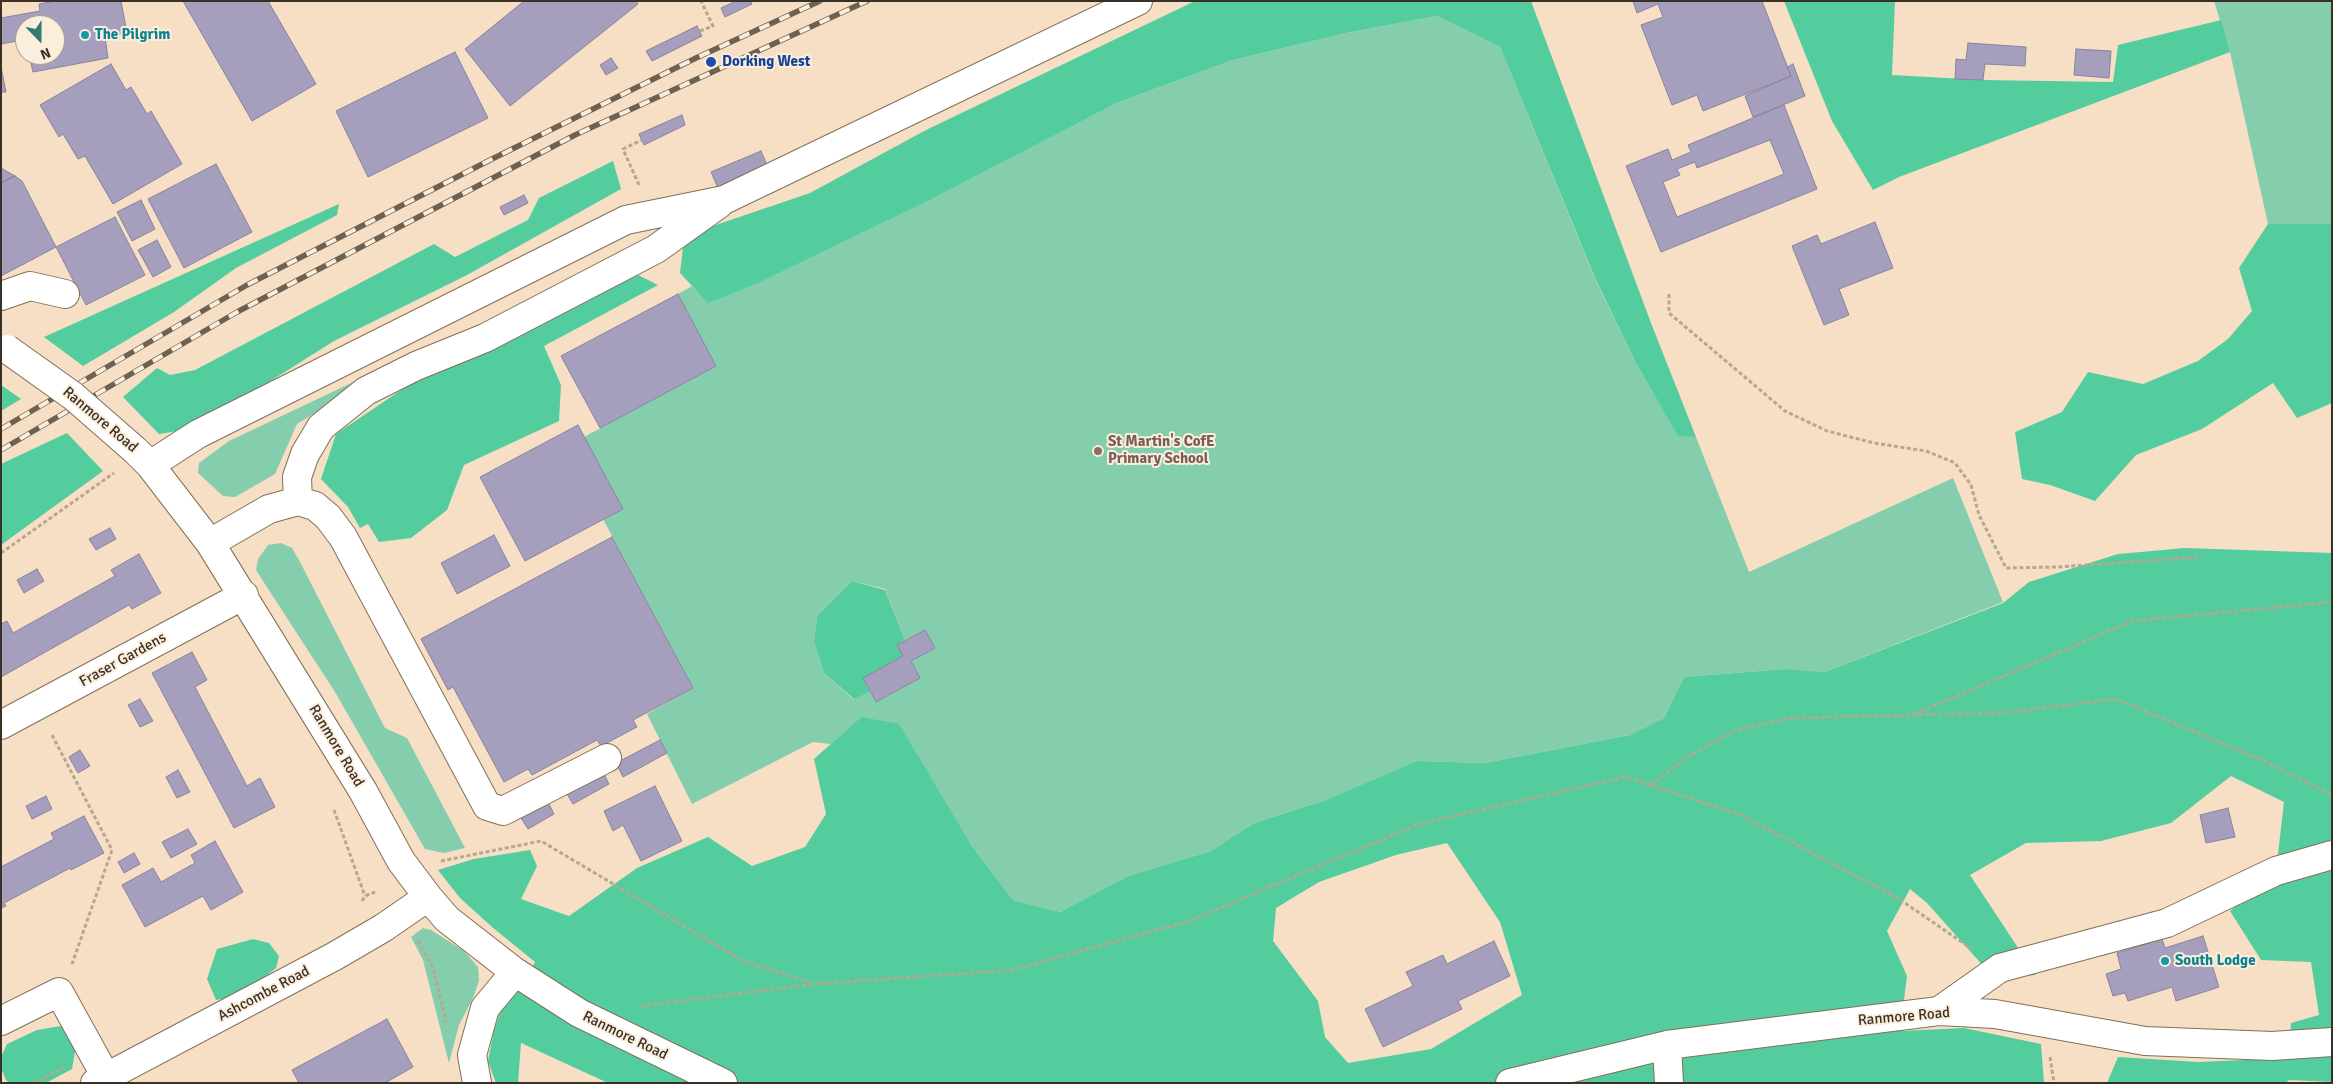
<!DOCTYPE html>
<html>
<head>
<meta charset="utf-8">
<style>
  body { margin:0 }
  #map { position:relative; width:2333px; height:1084px; overflow:hidden; background:#f6dfc4; font-family:Signika,sans-serif }
  canvas { display:block }
  .frame { position:absolute; inset:0; border:2px solid #393126; pointer-events:none }
  .north { position:absolute; left:15px; top:15px; width:50px; height:50px; box-sizing:border-box; background:#fceedd; border:1px solid #aea294; border-radius:50%; rotate:158deg; font-size:14px; font-weight:700; line-height:20px; text-align:center; color:#393126 }
  .north::after { content:''; display:block; margin:auto; width:18px; height:22px; background:#357a6f; clip-path:polygon(50% 0,100% 100%,50% 72%,0 100%) }
</style>
</head>
<body>
<div id="map">
<canvas width="2333" height="1084"></canvas>
<div class="frame"></div>
<div class="north">N</div>
</div>
<script>
const g = document.querySelector('canvas').getContext('2d');
g.lineJoin = 'round';
function paint(path, color) { g.fillStyle = color; g.fill(path, 'evenodd'); }
const poly = rows => new Path2D(rows.map(r => 'M' + r).join(''));
function stroke(path, color, width, dash) { g.strokeStyle = color; g.lineWidth = width; g.lineCap = dash ? 'butt' : 'round'; g.setLineDash(dash || []); g.stroke(path); }
function drawText(font, color, halo, rows, align = 'center') {
  g.font = font + ' Signika,sans-serif'; g.lineWidth = 4; g.setLineDash([]); g.textBaseline = 'middle'; g.strokeStyle = halo; g.fillStyle = color; for (const [text, x, y, turn = 0] of rows) {
    g.save(); g.translate(x, y); g.rotate((+turn || 0) * Math.PI / 180); g.textAlign = isNaN(turn) ? turn : align; if (halo) g.strokeText(text, 0, 0); g.fillText(text, 0, 0); g.restore();
  }
}
const green = poly([
  [2214,1,2332,1,2332,224,2268,224,2230,52],
  [1437,16,1500,47,1595,279,1636,363,1678,435,1696,437,1749,572,1953,478,2003,602,1825,672,1786,669,1684,677,1664,718,1630,735,1485,763,1416,761,1326,800,1254,823,1211,851,1128,876,1060,912,1013,900,971,845,861,717,831,744,813,742,692,804,647,714,693,688,603,519,584,437,716,366,678,294,692,286,708,302,761,282,928,201,1119,102,1233,60,1351,32],
  [852,581,885,589,905,640,925,630,935,648,911,661,920,678,876,702,870,692,853,699,824,673,814,642,817,616],
  [370,374,341,397,297,424,275,474,235,497,223,496,198,473,199,463,229,441],
  [281,543,292,548,299,560,385,728,407,738,465,848,444,853,425,849,335,692,263,581,256,570,258,559,268,545],
  [423,928,431,930,464,951,478,967,479,981,473,998,459,1025,449,1063,423,960,411,937]
]);
const forest = poly([
  [1195,1,1531,1,1651,323,1696,437,1678,436,1636,363,1595,278,1500,47,1437,16,1351,32,1233,60,1119,102,928,201,761,282,708,303,680,273,683,247,701,230,810,193,926,130],
  [1784,1,1895,1,1892,75,1983,80,2113,82,2118,45,2221,20,2230,52,1899,177,1873,190,1832,121],
  [613,161,621,189,467,275,334,341,196,428,159,434,123,397,157,368,170,375,195,370,434,244,455,257,528,220,539,198],
  [339,204,337,215,236,268,174,312,83,366,44,337],
  [2268,224,2332,224,2332,403,2297,418,2273,383,2202,429,2136,455,2095,501,2050,485,2022,479,2015,432,2062,412,2088,372,2143,384,2198,361,2228,339,2252,311,2239,268],
  [638,275,658,285,544,346,561,385,559,421,464,465,447,510,411,538,379,542,368,524,360,528,348,507,321,479,336,434,410,384,488,349],
  [1,385,21,399,1,411],
  [67,433,103,471,1,545,1,464],
  [2185,548,2332,553,2332,1082,2289,1080,2285,1083,2107,1083,2118,1057,2198,1062,2289,1058,2291,1023,2319,1015,2311,962,2261,960,2230,911,2276,871,2284,802,2231,776,2171,823,2101,841,2026,843,1970,875,2036,975,1994,978,1927,903,1910,889,1887,931,1907,976,1900,1031,1964,1028,2041,1044,2044,1083,608,1083,521,1043,518,1083,496,1083,488,1061,494,1030,502,1007,522,986,535,962,492,927,460,898,438,870,474,859,530,850,537,866,521,899,569,916,637,868,708,837,752,866,805,847,826,814,814,759,861,717,899,724,971,845,1013,900,1060,912,1128,876,1211,851,1254,823,1326,800,1416,761,1485,763,1630,735,1664,718,1684,677,1786,669,1825,672,2003,603,2029,582,2118,554],
  [1447,843,1500,922,1522,995,1431,1049,1348,1063,1325,1037,1318,1001,1273,941,1276,908,1319,882,1396,855],
  [852,581,885,590,905,640,897,645,903,656,863,678,870,692,854,699,824,673,814,642,817,616],
  [253,939,269,943,279,956,276,968,240,996,216,1000,207,979,217,949],
  [67,1025,77,1040,72,1069,46,1083,9,1083,6,1080,1,1068,1,1057,7,1044,37,1030]
]);
const building = poly([
  [56,1,121,1,127,33,105,37,108,58,33,72,29,55,55,55,55,25,25,25,25,50,23,40,1,44,1,18,40,11,39,4,56,1],
  [183,1,268,1,316,84,252,121,183,1],
  [524,1,636,1,638,4,510,106,465,49,524,1],
  [736,1,751,1,752,4,725,17,721,8,736,1],
  [1633,1,1762,1,1791,76,1703,111,1697,95,1672,105,1641,25,1663,17,1658,4,1637,13,1633,1],
  [697,26,702,36,652,61,646,51,697,26],
  [1968,43,2026,47,2025,66,1985,64,1983,80,1955,79,1956,59,1966,60,1968,43],
  [2076,49,2111,51,2109,78,2074,75,2076,49],
  [455,52,488,118,368,177,336,111,455,52],
  [611,58,618,68,606,75,600,65,611,58],
  [111,64,126,90,131,87,147,114,151,111,182,164,113,204,85,156,78,159,63,134,59,137,40,105,111,64],
  [1793,64,1805,96,1753,117,1745,96,1791,76,1787,67,1793,64],
  [1,67,6,92,1,92,1,67],
  [1784,105,1817,189,1661,252,1626,166,1668,149,1672,160,1691,152,1688,145,1784,105],
  [1770,140,1784,174,1677,217,1663,182,1680,175,1677,169,1695,162,1697,168,1770,140],
  [682,115,685,125,644,145,639,134,682,115],
  [761,151,768,167,718,188,711,172,761,151],
  [216,164,252,232,184,268,148,199,216,164],
  [1,168,15,176,1,183,1,168],
  [15,176,22,181,56,247,1,276,1,183,15,176],
  [524,195,528,203,504,215,500,207,524,195],
  [141,200,155,229,132,241,117,212,141,200],
  [115,217,145,275,86,305,56,247,115,217],
  [1875,222,1893,268,1839,289,1849,315,1824,325,1792,246,1817,235,1821,244,1875,222],
  [157,240,171,267,153,277,138,250,157,240],
  [678,294,716,366,600,428,561,356,678,294],
  [578,425,623,509,525,561,480,477,578,425],
  [110,528,116,539,96,550,89,539,110,528],
  [494,535,510,566,457,594,441,563,494,535],
  [612,537,693,688,633,720,637,727,601,746,597,740,532,775,528,769,504,782,453,687,448,690,421,639,612,537],
  [139,554,161,593,132,609,129,605,1,677,1,624,7,621,13,633,115,576,111,570,139,554],
  [37,569,44,581,24,593,17,580,37,569],
  [925,630,935,648,911,661,920,678,876,702,863,678,903,656,897,645,925,630],
  [192,652,207,680,195,687,247,786,260,778,275,807,234,828,152,673,192,652],
  [140,699,153,721,140,727,128,705,140,699],
  [660,740,667,753,623,777,616,763,660,740],
  [80,750,90,766,78,773,69,757,80,750],
  [178,770,190,792,177,798,166,777,178,770],
  [603,772,609,784,573,804,566,792,603,772],
  [655,786,682,841,641,861,623,825,613,831,604,811,655,786],
  [46,796,52,809,32,819,26,806,46,796],
  [548,802,554,814,528,829,521,818,548,802],
  [2228,808,2235,837,2206,843,2200,815,2228,808],
  [84,816,104,853,71,870,70,868,4,903,6,906,1,908,1,867,54,839,51,833,84,816],
  [188,829,197,844,171,858,162,842,188,829],
  [215,841,243,892,211,910,203,896,145,927,122,885,153,868,161,882,195,863,191,855,215,841],
  [134,853,140,864,124,873,118,862,134,853],
  [2203,936,2219,987,2176,1001,2172,987,2128,1001,2125,993,2113,996,2106,974,2121,969,2117,953,2162,939,2165,948,2203,936],
  [1494,941,1510,976,1458,1001,1462,1009,1383,1047,1365,1009,1413,986,1406,972,1443,955,1447,964,1494,941],
  [387,1019,413,1067,385,1083,299,1083,292,1070,387,1019]
]);
const path = poly([
  [700,31,713,26,701,1],
  [639,185,623,149,642,140],
  [1669,294,1669,313,1785,411,1827,431,1874,443,1926,451,1955,463,1971,485,1979,515,2006,568,2058,567,2201,557],
  [1,553,114,473],
  [1915,714,2132,621,2332,602],
  [52,735,112,850,72,964],
  [1651,785,1687,757,1736,730,1790,718,2002,713,2117,699,2268,763,2332,795],
  [334,810,365,896],
  [441,861,541,841,743,961,812,983],
  [362,901,365,896,375,892],
  [418,941,433,967,446,1022],
  [641,1006,814,984,1012,970,1189,921,1419,824,1625,777,1741,815,1899,899,1972,949],
  [2050,1057,2054,1083],
  [33,1083,65,1067]
]);
const minor = poly([
  [1,296,30,286,65,294],
  [138,453,150,465,210,543,363,791,401,861,428,897,447,919,515,972,579,1013,723,1083],
  [150,465,198,434,626,220,724,200,1138,1],
  [298,501,297,477,305,454,321,427,366,391,416,366,485,338,656,249,719,204],
  [210,543,269,509,298,501,315,506,328,517,343,537,487,806,503,811,607,758],
  [1,725,244,595],
  [1939,1011,2000,968,2167,923,2276,871,2332,855],
  [1,1021,59,992,106,1077],
  [1667,1045,1669,1083],
  [95,1083,335,956,383,928,428,897],
  [477,1083,472,1055,485,1008,515,972],
  [1510,1083,1667,1045,1939,1011,1995,1014,2145,1041,2272,1046,2332,1042]
]);
const rail = poly([
  [1,429,247,285,492,159,696,58,820,1],
  [1,450,237,312,575,135,867,1]
]);
const minorBridge = poly([
  [7,349,73,396,136,451]
]);
const markers = [
  [85,35,5,"#0f9aa8"],
  [711,62,6,"#1a4fb4"],
  [1098,451,5,"#8d6e63"],
  [2165,961,5,"#0f9aa8"]
];
const cultureNames = [
  ["The Pilgrim",95,35],
  ["South Lodge",2175,961]
];
const transitNames = [
  ["Dorking West",722,62]
];
const streetNames = [
  ["Ranmore Road",100,420,40],
  ["Fraser Gardens",123,660,-29],
  ["Ranmore Road",336,746,59],
  ["Ashcombe Road",264,994,-28],
  ["Ranmore Road",1904,1017,-5],
  ["Ranmore Road",625,1036,26]
];
const educationNames = [
  ["St Martin's CofE",1108,442],
  ["Primary School",1108,459]
];
paint(green, '#84ceae');
paint(forest, '#53cd9e');
paint(building, '#a59fbd');
stroke(building, '#88829f', 1);
stroke(minor, '#836f56', 30);
stroke(path, '#b8a690', 3, [4, 2.5]);
stroke(minor, '#fff', 28);
stroke(rail, '#6d6151', 5.5);
stroke(rail, '#fceedd', 4, [11]);
stroke(minorBridge, '#836f56', 30, []);
stroke(minorBridge, '#fff', 28);
for (const [x, y, r, color] of markers) { const dot = new Path2D(); dot.arc(x, y, r, 0, 2 * Math.PI); g.fillStyle = color; g.fill(dot); stroke(dot, '#fceedd', 2); }
drawText('bold 15px', '#0d838f', '#fceedd', cultureNames, 'left');
drawText('bold 15px', '#164399', '#fceedd', transitNames, 'left');
drawText('15px', '#393126', '#fceedd', streetNames);
drawText('bold 15px', '#785e54', '#fceedd', educationNames, 'left');
</script>
</body>
</html>
